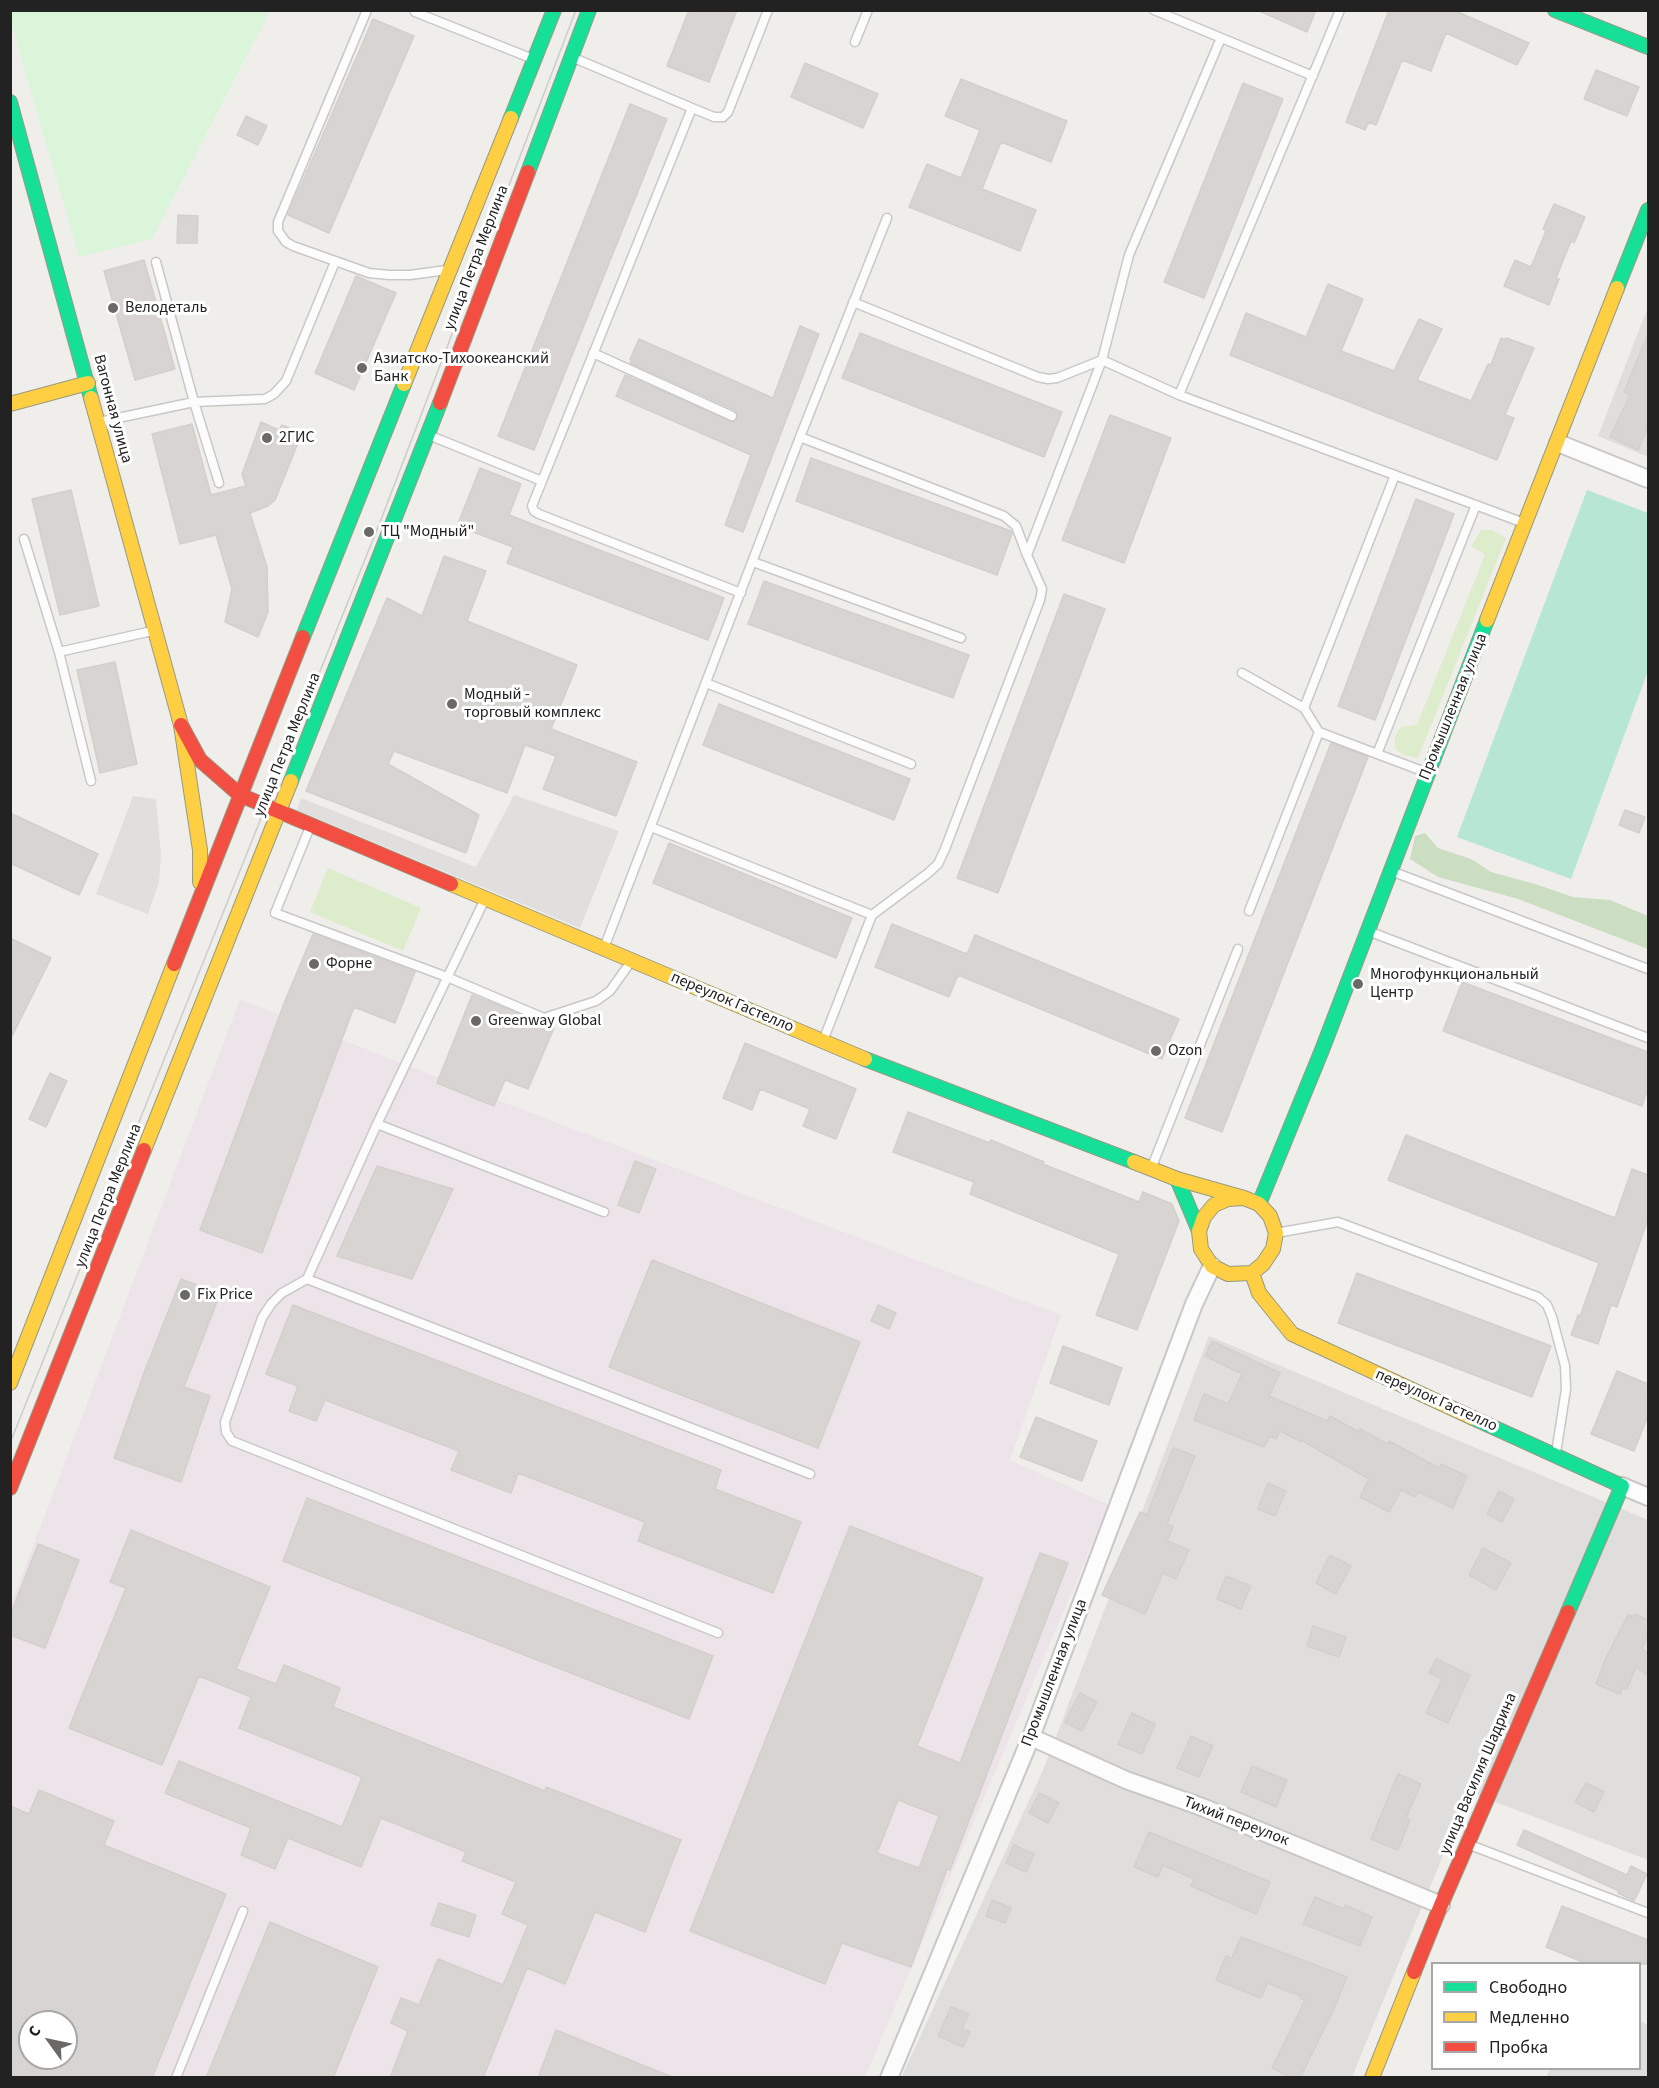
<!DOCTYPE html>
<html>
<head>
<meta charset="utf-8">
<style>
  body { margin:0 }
  #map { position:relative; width:1659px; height:2088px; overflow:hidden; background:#f0eeeb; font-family:"Source Sans 3",sans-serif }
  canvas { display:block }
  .frame { position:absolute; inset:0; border:12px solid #222; pointer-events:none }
  .legend { position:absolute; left:1431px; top:1962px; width:210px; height:108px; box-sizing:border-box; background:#fff; border:2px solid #a7a7a7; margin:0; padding:8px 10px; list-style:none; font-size:18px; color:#222 }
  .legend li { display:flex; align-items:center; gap:12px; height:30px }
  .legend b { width:30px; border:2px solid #a7a7a7 }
  .north { position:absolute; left:18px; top:2010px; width:60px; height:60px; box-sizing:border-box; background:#fff; border:2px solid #a7a7a7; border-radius:50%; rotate:303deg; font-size:16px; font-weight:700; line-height:24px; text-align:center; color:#222 }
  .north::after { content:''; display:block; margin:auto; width:21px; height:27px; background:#6a6968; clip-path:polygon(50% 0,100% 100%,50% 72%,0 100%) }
</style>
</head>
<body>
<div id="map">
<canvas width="1659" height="2088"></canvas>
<div class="frame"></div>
<ul class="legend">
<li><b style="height:8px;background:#16e098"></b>Свободно</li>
<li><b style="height:8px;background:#ffcf43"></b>Медленно</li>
<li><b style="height:8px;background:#f24e42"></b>Пробка</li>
</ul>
<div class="north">С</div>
</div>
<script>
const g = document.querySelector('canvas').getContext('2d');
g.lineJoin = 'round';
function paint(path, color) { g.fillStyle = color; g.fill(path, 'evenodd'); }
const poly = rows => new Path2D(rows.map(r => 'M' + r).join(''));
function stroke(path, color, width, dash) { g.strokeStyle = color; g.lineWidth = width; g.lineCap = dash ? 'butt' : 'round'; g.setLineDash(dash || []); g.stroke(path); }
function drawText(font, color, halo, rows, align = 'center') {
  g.font = font + ' "Source Sans 3",sans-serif'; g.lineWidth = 6; g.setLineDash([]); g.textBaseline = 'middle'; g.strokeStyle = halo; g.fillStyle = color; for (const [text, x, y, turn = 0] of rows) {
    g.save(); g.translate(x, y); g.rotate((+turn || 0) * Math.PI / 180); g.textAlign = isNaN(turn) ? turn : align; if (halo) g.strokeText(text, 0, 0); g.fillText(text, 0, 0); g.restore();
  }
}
const residential = poly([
  [1648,307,1648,457,1598,436],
  [1209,1336,1648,1520,1648,1860,1469,1792,1352,2077,901,2078,1044,1768],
  [1640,2021,1648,2025,1648,2077,1546,2077,1550,2069,1640,2068]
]);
const industrial = poly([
  [240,999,419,1070,1061,1315,1010,1460,1109,1505,865,2077,11,2077,10,1607],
  [30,2022,66,2022,66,2058,30,2058]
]);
const grass = poly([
  [1481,530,1492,530,1506,538,1418,758,1403,755,1395,748,1395,736,1401,727,1417,725,1485,555,1471,546],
  [328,868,421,908,403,951,310,912]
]);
const forest = poly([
  [1425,833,1438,848,1471,859,1491,872,1535,884,1573,897,1610,900,1648,916,1648,949,1518,899,1438,877,1410,859,1415,836]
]);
const park = poly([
  [11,10,270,11,152,239,79,257,11,23]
]);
const pitch = poly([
  [1587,490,1648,513,1648,671,1571,879,1457,837]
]);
const parking = poly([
  [514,795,619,831,580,928,297,810,301,798,476,867],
  [133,796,156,799,161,855,159,882,148,914,96,894]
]);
const building = poly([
  [689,10,737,10,709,82,667,66,689,10],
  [1257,10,1316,10,1307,32,1257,10],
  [1389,10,1453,10,1529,43,1517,65,1446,33,1431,71,1402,60,1376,125,1369,122,1365,130,1346,122,1389,10],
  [373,19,414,36,329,233,288,215,373,19],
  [805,63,878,94,863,128,791,97,805,63],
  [1596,70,1639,87,1627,116,1584,99,1596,70],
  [961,79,1067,121,1051,162,1001,142,982,189,1036,210,1020,251,909,207,927,164,961,178,980,130,945,116,961,79],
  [1243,83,1283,99,1204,298,1164,282,1243,83],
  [630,104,667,119,534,450,498,436,630,104],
  [246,116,267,126,258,145,237,135,246,116],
  [1554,204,1585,217,1574,243,1571,241,1556,278,1559,279,1549,305,1504,286,1515,260,1531,267,1546,231,1543,229,1554,204],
  [178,215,198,216,197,243,177,243,178,215],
  [144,260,175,369,135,380,104,271,144,260],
  [356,276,396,293,354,390,315,373,356,276],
  [1328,284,1363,299,1341,351,1394,371,1419,319,1442,329,1417,380,1471,401,1488,364,1491,365,1501,338,1505,340,1506,338,1534,348,1505,415,1514,418,1497,460,1230,355,1246,313,1306,337,1328,284],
  [800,326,819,334,743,532,725,525,751,455,616,396,625,375,733,422,738,416,735,410,630,363,632,360,630,359,639,339,773,398,800,326],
  [860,333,1062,412,1044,457,842,378,860,333],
  [1648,334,1648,427,1638,450,1610,437,1630,395,1624,392,1648,334],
  [1110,415,1171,438,1124,563,1062,540,1110,415],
  [261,422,279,430,282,425,302,433,275,500,268,506,250,513,267,567,268,612,258,637,225,622,232,589,216,535,180,544,152,434,192,424,211,495,246,486,242,474,261,422],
  [811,458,1011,531,1012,534,997,575,796,501,811,458],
  [480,468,521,484,509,515,724,598,708,640,507,563,513,547,457,526,480,468],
  [71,490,99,606,60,615,32,499,71,490],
  [1416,499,1454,514,1375,720,1338,706,1416,499],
  [444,556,486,571,467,621,577,665,551,729,637,762,616,816,543,789,556,756,525,745,507,793,394,751,388,764,479,815,466,853,306,791,387,598,422,616,444,556],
  [764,581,969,655,953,698,748,624,764,581],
  [1064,594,1105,609,998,893,957,878,1064,594],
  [115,662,137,764,100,773,77,670,115,662],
  [719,704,910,779,894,820,703,745,719,704],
  [1331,743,1368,757,1222,1132,1185,1118,1331,743],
  [1625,810,1645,817,1639,833,1619,825,1625,810],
  [10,813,98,854,79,895,10,863,10,813],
  [669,843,852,918,836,958,653,883,669,843],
  [892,924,967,954,975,935,1179,1019,1162,1059,958,975,949,997,875,967,892,924],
  [313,934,415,972,395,1023,354,1007,262,1253,200,1230,285,1001,313,934],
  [10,938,51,958,10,1040,10,938],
  [1462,982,1648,1052,1648,1088,1642,1106,1443,1031,1462,982],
  [472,995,554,1028,528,1089,505,1080,494,1106,437,1083,472,995],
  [745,1043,856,1089,836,1139,803,1126,810,1109,760,1089,752,1110,723,1098,745,1043],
  [50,1073,67,1081,46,1127,29,1119,50,1073],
  [908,1112,990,1143,991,1140,1044,1162,1043,1164,1139,1202,1143,1192,1172,1204,1179,1221,1137,1330,1096,1315,1119,1254,970,1194,974,1182,893,1152,908,1112],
  [1406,1135,1615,1218,1632,1169,1648,1175,1648,1219,1617,1307,1611,1305,1598,1344,1571,1335,1578,1315,1580,1316,1599,1263,1388,1180,1406,1135],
  [635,1161,656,1169,639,1213,618,1205,635,1161],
  [377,1166,453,1189,412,1279,337,1256,377,1166],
  [652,1260,860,1342,818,1448,609,1367,652,1260],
  [1357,1273,1551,1346,1532,1397,1338,1323,1357,1273],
  [181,1279,220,1294,184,1387,210,1396,181,1482,114,1458,144,1373,181,1279],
  [293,1305,721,1470,715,1489,801,1522,773,1593,638,1541,645,1522,518,1473,511,1493,451,1470,459,1451,325,1400,316,1421,289,1411,298,1386,266,1374,293,1305],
  [878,1305,896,1313,889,1329,871,1321,878,1305],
  [1212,1341,1280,1373,1269,1396,1327,1421,1330,1416,1359,1432,1360,1429,1388,1444,1389,1441,1439,1468,1441,1464,1467,1476,1453,1508,1418,1492,1415,1497,1401,1490,1389,1512,1360,1497,1369,1479,1303,1441,1302,1442,1280,1431,1276,1439,1270,1436,1264,1447,1194,1420,1204,1394,1228,1404,1242,1374,1205,1356,1212,1341],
  [1063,1346,1122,1368,1109,1405,1050,1383,1063,1346],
  [1617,1371,1648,1384,1648,1416,1634,1451,1591,1434,1617,1371],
  [1036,1417,1097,1441,1082,1481,1020,1457,1036,1417],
  [1173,1448,1195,1456,1167,1524,1173,1527,1167,1541,1189,1550,1176,1579,1163,1573,1145,1614,1102,1595,1140,1512,1147,1515,1173,1448],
  [1268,1483,1286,1491,1275,1516,1258,1509,1268,1483],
  [1499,1491,1514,1499,1502,1522,1487,1514,1499,1491],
  [307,1498,713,1656,689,1719,283,1561,307,1498],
  [850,1526,983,1578,917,1746,960,1763,1040,1553,1068,1563,950,1870,947,1869,911,1967,842,1943,825,1984,690,1931,850,1526],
  [898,1800,939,1816,919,1868,877,1853,898,1800],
  [131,1530,270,1587,236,1669,276,1684,284,1665,340,1688,333,1707,545,1791,546,1787,681,1840,645,1932,595,1912,565,1984,527,1968,483,2078,390,2078,408,2031,391,2023,401,1998,419,2005,438,1959,503,1985,528,1925,502,1914,516,1882,462,1861,466,1852,381,1818,361,1867,288,1838,275,1869,241,1855,251,1828,165,1793,179,1761,342,1827,362,1777,239,1728,251,1697,199,1676,162,1765,69,1728,126,1588,110,1582,131,1530],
  [38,1544,79,1560,45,1648,10,1635,10,1616,38,1544],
  [1483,1548,1511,1563,1496,1590,1469,1575,1483,1548],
  [1330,1555,1351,1566,1336,1594,1316,1583,1330,1555],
  [1226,1576,1251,1586,1241,1609,1217,1599,1226,1576],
  [1635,1614,1648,1620,1648,1635,1642,1649,1648,1653,1648,1675,1636,1667,1627,1689,1623,1688,1620,1694,1596,1684,1606,1658,1628,1615,1633,1617,1635,1614],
  [1313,1626,1346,1637,1339,1657,1307,1646,1313,1626],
  [1436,1659,1470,1675,1448,1723,1426,1713,1442,1679,1429,1673,1436,1659],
  [1080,1693,1097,1702,1082,1731,1065,1722,1080,1693],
  [1132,1713,1155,1724,1142,1754,1118,1744,1132,1713],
  [1191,1736,1213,1746,1199,1777,1177,1768,1191,1736],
  [1252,1766,1287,1780,1276,1807,1241,1792,1252,1766],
  [1398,1774,1421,1784,1406,1818,1410,1820,1398,1850,1371,1839,1398,1774],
  [1586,1783,1604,1792,1594,1812,1575,1802,1586,1783],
  [39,1790,114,1821,104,1845,226,1894,152,2078,10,2078,10,1806,29,1814,39,1790],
  [30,2022,66,2022,66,2058,30,2058,30,2022],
  [1039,1793,1059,1803,1048,1823,1029,1813,1039,1793],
  [1524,1830,1627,1875,1631,1866,1647,1874,1634,1901,1618,1893,1619,1891,1517,1845,1524,1830],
  [1149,1832,1270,1882,1256,1914,1191,1886,1194,1879,1163,1865,1158,1877,1134,1867,1149,1832],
  [1014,1845,1034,1854,1026,1872,1006,1863,1014,1845],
  [1315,1897,1344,1909,1345,1905,1372,1917,1360,1946,1303,1924,1315,1897],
  [992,1900,1011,1908,1005,1923,986,1916,992,1900],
  [439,1903,476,1915,469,1937,431,1925,439,1903],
  [1562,1906,1648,1940,1648,1964,1588,1964,1546,1947,1562,1906],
  [270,1922,378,1967,333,2078,206,2078,270,1922],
  [1241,1937,1347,1977,1333,2011,1300,2078,1292,2078,1272,2068,1305,2000,1300,1998,1301,1996,1267,1983,1261,1998,1216,1980,1226,1956,1232,1958,1241,1937],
  [951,2007,969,2014,962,2029,970,2032,963,2047,938,2036,951,2007],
  [556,2030,672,2077,672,2078,538,2078,556,2030]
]);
const lane = poly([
  [367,10,278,222,278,231,286,242,293,246,369,273,389,275,410,275,447,270],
  [416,10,415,12,533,59],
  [1154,10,1313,76],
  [855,42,868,10],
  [574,58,692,108,532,506,534,511,539,514,741,593],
  [692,108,714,117,723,117,728,112,768,10],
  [156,262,194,402,219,483],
  [853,302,1038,377,1048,379,1057,378,1102,360,1179,395,1524,523],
  [593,353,732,416],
  [1179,395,1340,10],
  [99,422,194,402,265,399,274,394,286,381,335,262],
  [431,436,542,481],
  [800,437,1004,516,1016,526,1027,555],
  [24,539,59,652,152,631],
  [753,562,961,638],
  [59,652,91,781],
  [1242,673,1304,708],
  [706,683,911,764],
  [1319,732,1304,708,1395,475],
  [1377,754,1476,505],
  [310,827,275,913,447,977,544,1018,596,1001,610,991,630,963],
  [651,827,872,915,927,874,938,864,945,849,1040,600,1042,589,1027,555,1102,360,1129,255,1221,38],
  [1391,871,1648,969],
  [484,901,377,1124,604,1212],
  [1249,911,1319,732,1425,772],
  [1368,931,1648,1038],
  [604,948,800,437,887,218],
  [823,1041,872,915],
  [377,1124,307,1279,810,1474],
  [1151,1169,1238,949],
  [1276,1233,1338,1222,1538,1297,1547,1305,1552,1317,1565,1366,1566,1389,1556,1453],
  [307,1279,282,1293,271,1304,262,1318,225,1422,226,1432,232,1441,718,1633],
  [1470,1845,1648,1913],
  [176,2078,243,1911]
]);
const street = poly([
  [1558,443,1648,479],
  [1622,1486,1648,1497],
  [1031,1737,1126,1780,1202,1807,1441,1905],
  [889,2078,1031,1737,1194,1304,1212,1266]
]);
const fast = poly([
  [1555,10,1648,47],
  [10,102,91,398],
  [511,118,554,10],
  [528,172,589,10],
  [1617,288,1648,210],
  [303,637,404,384],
  [291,781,440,403],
  [865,1059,1134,1162],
  [1177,1179,1199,1231],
  [1259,1204,1322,1050,1487,620],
  [1473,1418,1622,1486,1568,1612]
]);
const slow = poly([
  [404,384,511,118],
  [91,398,181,725,200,850,200,882],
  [10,404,88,383],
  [1487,620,1617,288],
  [451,884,865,1059],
  [144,1150,291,781],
  [1134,1162,1177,1179,1244,1198,1259,1204,1270,1216,1276,1233,1273,1249,1263,1264,1252,1273,1228,1274,1212,1266,1201,1249,1199,1231,1204,1217,1214,1205,1228,1199,1244,1198],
  [1252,1273,1259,1293,1292,1334,1473,1418],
  [10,1383,174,964],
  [1372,2078,1414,1972]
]);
const jam = poly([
  [440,403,528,172],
  [181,725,200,760,240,795,451,884],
  [174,964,303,637],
  [10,1488,144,1150],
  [1414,1972,1441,1905,1568,1612]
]);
const tram = poly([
  [10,1443,382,517,576,10]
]);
const markers = [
  [113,308,6,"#6a6968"],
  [362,368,6,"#6a6968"],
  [267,438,6,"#6a6968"],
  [369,532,6,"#6a6968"],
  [452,704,6,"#6a6968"],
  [314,964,6,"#6a6968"],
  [1358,984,6,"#6a6968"],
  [476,1021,6,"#6a6968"],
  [1156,1051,6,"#6a6968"],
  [185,1295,6,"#6a6968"]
];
const streetNames = [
  ["улица Петра Мерлина",477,258,-69],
  ["Вагонная улица",112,409,75],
  ["Промышленная улица",1454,707,-68],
  ["улица Петра Мерлина",288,745,-68],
  ["переулок Гастелло",732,1003,23],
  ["улица Петра Мерлина",109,1196,-68],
  ["переулок Гастелло",1436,1401,24],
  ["Промышленная улица",1055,1673,-69],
  ["улица Василия Шадрина",1479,1774,-67],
  ["Тихий переулок",1236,1822,21]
];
const poiNames = [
  ["Велодеталь",125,308],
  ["Азиатско-Тихоокеанский",374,359],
  ["Банк",374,377],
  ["2ГИС",279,438],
  ["ТЦ \"Модный\"",381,532],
  ["Модный -",464,695],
  ["торговый комплекс",464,713],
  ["Форне",326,964],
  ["Многофункциональный",1370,975],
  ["Центр",1370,993],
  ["Greenway Global",488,1021],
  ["Ozon",1168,1051],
  ["Fix Price",197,1295]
];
paint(residential, '#dfdedc');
paint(industrial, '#ede4e9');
paint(grass, '#ddeccb');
paint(forest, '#cbdec1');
paint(park, '#daf5da');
paint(pitch, '#b7e6d2');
paint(parking, '#e0dfde');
paint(building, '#d7d4d2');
stroke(building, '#d3d0cc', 1.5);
stroke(lane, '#c9c8c7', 11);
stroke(street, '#c9c8c7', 20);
stroke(fast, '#999a82', 16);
stroke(slow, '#999a82', 16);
stroke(jam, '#999a82', 16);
stroke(lane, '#fdfcfc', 8);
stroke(street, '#fdfcfc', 16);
stroke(fast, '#16e098', 14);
stroke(slow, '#ffcf43', 14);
stroke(jam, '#f24e42', 14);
stroke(tram, '#ccc', 1.5);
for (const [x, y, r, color] of markers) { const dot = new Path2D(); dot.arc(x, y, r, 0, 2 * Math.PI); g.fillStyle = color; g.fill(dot); stroke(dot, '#fff', 2); }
drawText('16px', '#222', '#fff', streetNames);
drawText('16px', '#222', '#fff', poiNames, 'left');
</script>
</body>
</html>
